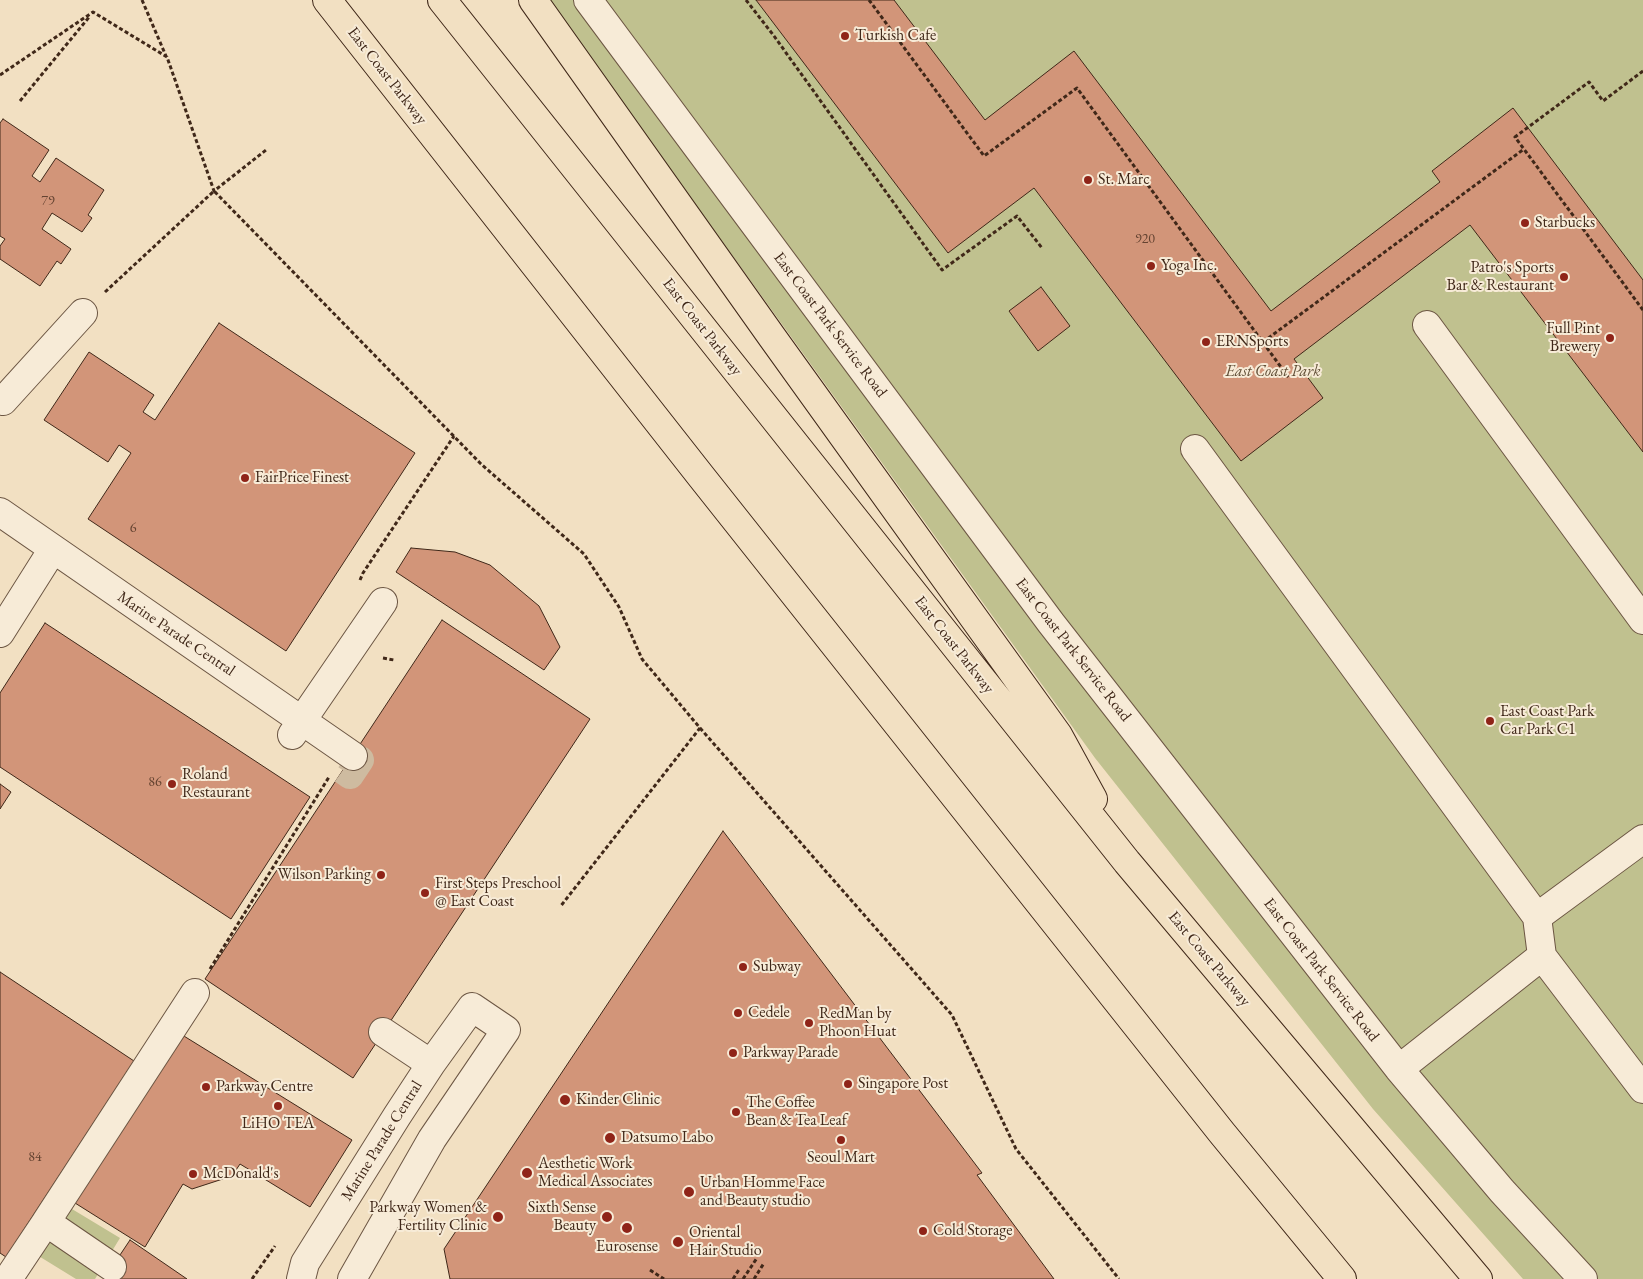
<!DOCTYPE html>
<html>
<head>
<meta charset="utf-8">
<style>
  body { margin:0 }
  canvas { display:block; background:#f2e0c2 }
</style>
</head>
<body>
<canvas width="1643" height="1279"></canvas>
<script>
const g = document.querySelector('canvas').getContext('2d');
g.lineJoin = 'round';
function paint(path, color) { g.fillStyle = color; g.fill(path, 'evenodd'); }
const poly = rows => new Path2D(rows.map(r => 'M' + r).join(''));
function stroke(path, color, width, dash) { g.strokeStyle = color; g.lineWidth = width; g.lineCap = dash ? 'butt' : 'round'; g.setLineDash(dash || []); g.stroke(path); }
function drawText(font, color, halo, rows, align = 'center') {
  g.font = font + ' "EB Garamond",serif'; g.lineWidth = 4; g.setLineDash([]); g.textBaseline = 'middle'; g.strokeStyle = halo; g.fillStyle = color; for (const [text, x, y, turn = 0] of rows) {
    g.save(); g.translate(x, y); g.rotate((+turn || 0) * Math.PI / 180); g.textAlign = isNaN(turn) ? turn : align; if (halo) g.strokeText(text, 0, 0); g.fillText(text, 0, 0); g.restore();
  }
}
const green = poly([
  [548,0,1643,0,1643,1279,1523,1279,1373,1109,1095,758],
  [67,1206,120,1238,95,1279,76,1279,37,1255]
]);
const building = poly([
  [756,0,894,0,985,120,1074,51,1271,311,1440,182,1432,171,1513,108,1643,280,1643,452,1470,225,1294,359,1323,398,1241,461,1034,188,948,253,756,0],
  [3,119,49,150,32,176,40,182,56,158,104,190,88,215,92,218,82,232,52,213,42,229,71,249,61,264,57,261,40,286,0,259,0,246,5,239,0,236,0,123,3,119],
  [1041,287,1070,326,1038,351,1009,311,1041,287],
  [219,323,415,453,286,651,88,519,131,453,119,445,108,462,44,420,89,352,154,395,143,412,155,420,219,323],
  [411,548,455,552,490,565,539,606,560,647,544,670,396,572,411,548],
  [442,620,590,719,353,1078,205,979,442,620],
  [45,623,310,797,231,919,0,767,0,693,45,623],
  [0,784,11,792,0,809,0,784],
  [723,831,982,1173,977,1175,1054,1279,450,1279,444,1249,723,831],
  [0,972,134,1061,6,1257,0,1253,0,972],
  [179,1033,352,1140,310,1207,240,1164,232,1176,192,1189,183,1184,145,1247,75,1203,179,1033],
  [130,1240,187,1279,104,1279,130,1240]
]);
const minorTunnel = poly([
  [343,770,350,775,360,760,353,756]
]);
const path = poly([
  [142,0,166,56],
  [746,0,774,36,942,270,1017,216,1042,248],
  [869,0,984,156,1077,88,1289,378],
  [1643,71,1603,101,1589,82,1515,137,1643,310],
  [0,75,93,12,167,57,214,191,266,150],
  [20,101,90,16],
  [105,292,214,191,481,464,584,554,619,607,642,659,700,728,560,907],
  [1263,342,1524,149],
  [360,580,363,573,454,436],
  [383,658,394,660],
  [700,728,952,1015,1016,1149,1119,1279],
  [210,969,329,777],
  [650,1270,664,1279],
  [252,1279,275,1246],
  [733,1279,740,1268],
  [743,1279,757,1258],
  [754,1279,764,1263]
]);
const minor = poly([
  [588,0,1051,623,1399,1069,1502,1191,1583,1279],
  [1427,325,1643,620],
  [3,401,83,313],
  [1195,449,1537,917,1542,956,1643,1089],
  [0,512,353,756],
  [0,633,53,549],
  [292,735,383,602],
  [1537,917,1643,839],
  [383,1032,431,1064],
  [1399,1069,1542,956],
  [46,1222,195,993],
  [8,1279,46,1222,112,1267],
  [301,1279,305,1263,397,1116,431,1064,472,1007,506,1030,432,1139,352,1279]
]);
const highway = poly([
  [327,0,700,475,1222,1133,1342,1279],
  [442,0,1127,862,1478,1279],
  [533,0,772,337,1058,735,1093,799]
]);
const markers = [
  [845,36,5,"#8f2418"],
  [1088,180,5,"#8f2418"],
  [1525,223,5,"#8f2418"],
  [1151,266,5,"#8f2418"],
  [1564,277,5,"#8f2418"],
  [1610,338,5,"#8f2418"],
  [1206,342,5,"#8f2418"],
  [245,478,5,"#8f2418"],
  [1490,721,5,"#8f2418"],
  [172,784,5,"#8f2418"],
  [381,875,5,"#8f2418"],
  [425,893,5,"#8f2418"],
  [743,967,5,"#8f2418"],
  [738,1013,5,"#8f2418"],
  [809,1023,5,"#8f2418"],
  [733,1053,5,"#8f2418"],
  [848,1084,5,"#8f2418"],
  [206,1087,5,"#8f2418"],
  [565,1100,6,"#8f2418"],
  [278,1106,5,"#8f2418"],
  [736,1112,5,"#8f2418"],
  [610,1138,6,"#8f2418"],
  [841,1140,5,"#8f2418"],
  [527,1173,6,"#8f2418"],
  [193,1174,5,"#8f2418"],
  [689,1192,6,"#8f2418"],
  [498,1217,6,"#8f2418"],
  [607,1217,6,"#8f2418"],
  [627,1228,6,"#8f2418"],
  [923,1231,5,"#8f2418"],
  [678,1242,6,"#8f2418"]
];
const numberNames = [
  ["79",48,201],
  ["920",1145,239],
  ["6",133,528],
  ["86",155,782],
  ["84",35,1157]
];
const poiNames = [
  ["Turkish Cafe",855,36],
  ["St. Marc",1098,180],
  ["Starbucks",1535,223],
  ["Yoga Inc.",1161,266],
  ["Patro's Sports",1554,268,"right"],
  ["Bar & Restaurant",1554,286,"right"],
  ["Full Pint",1600,329,"right"],
  ["Brewery",1600,347,"right"],
  ["ERNSports",1216,342],
  ["FairPrice Finest",255,478],
  ["East Coast Park",1500,712],
  ["Car Park C1",1500,730],
  ["Roland",182,775],
  ["Restaurant",182,793],
  ["Wilson Parking",371,875,"right"],
  ["First Steps Preschool",435,884],
  ["@ East Coast",435,902],
  ["Subway",753,967],
  ["Cedele",748,1013],
  ["RedMan by",819,1014],
  ["Phoon Huat",819,1032],
  ["Parkway Parade",743,1053],
  ["Singapore Post",858,1084],
  ["Parkway Centre",216,1087],
  ["Kinder Clinic",576,1100],
  ["The Coffee",746,1103],
  ["Bean & Tea Leaf",746,1121],
  ["LiHO TEA",278,1124,"center"],
  ["Datsumo Labo",621,1138],
  ["Seoul Mart",841,1158,"center"],
  ["Aesthetic Work",538,1164],
  ["Medical Associates",538,1182],
  ["McDonald's",203,1174],
  ["Urban Homme Face",700,1183],
  ["and Beauty studio",700,1201],
  ["Parkway Women &",487,1208,"right"],
  ["Fertility Clinic",487,1226,"right"],
  ["Sixth Sense",596,1208,"right"],
  ["Beauty",596,1226,"right"],
  ["Cold Storage",933,1231],
  ["Oriental",689,1233],
  ["Hair Studio",689,1251],
  ["Eurosense",627,1247,"center"]
];
const streetNames = [
  ["East Coast Parkway",387,76,52],
  ["East Coast Park Service Road",830,325,53],
  ["East Coast Parkway",702,327,52],
  ["Marine Parade Central",176,634,34],
  ["East Coast Parkway",954,645,52],
  ["East Coast Park Service Road",1073,650,52],
  ["East Coast Parkway",1209,959,50],
  ["East Coast Park Service Road",1321,970,52],
  ["Marine Parade Central",382,1141,-58]
];
const parkNames = [
  ["East Coast Park",1273,372]
];
paint(green, '#c0c18f');
paint(building, '#d29579');
stroke(building, '#402819', 1);
stroke(minorTunnel, '#cebba0', 28, [28, 14]);
stroke(minor, '#6c5643', 30);
stroke(highway, '#402819', 30);
stroke(path, '#402819', 3, [4, 2.5]);
stroke(minor, '#f7ebd7', 28);
stroke(highway, '#f2e0c2', 28);
for (const [x, y, r, color] of markers) { const dot = new Path2D(); dot.arc(x, y, r, 0, 2 * Math.PI); g.fillStyle = color; g.fill(dot); stroke(dot, '#f7ebd7', 2); }
drawText('14px', '#644331', null, numberNames);
drawText('16px', '#402819', '#f7ebd7', poiNames, 'left');
drawText('16px', '#402819', '#f7ebd7', streetNames);
drawText('italic 16px', '#604e36', '#f7ebd7', parkNames);
</script>
</body>
</html>
